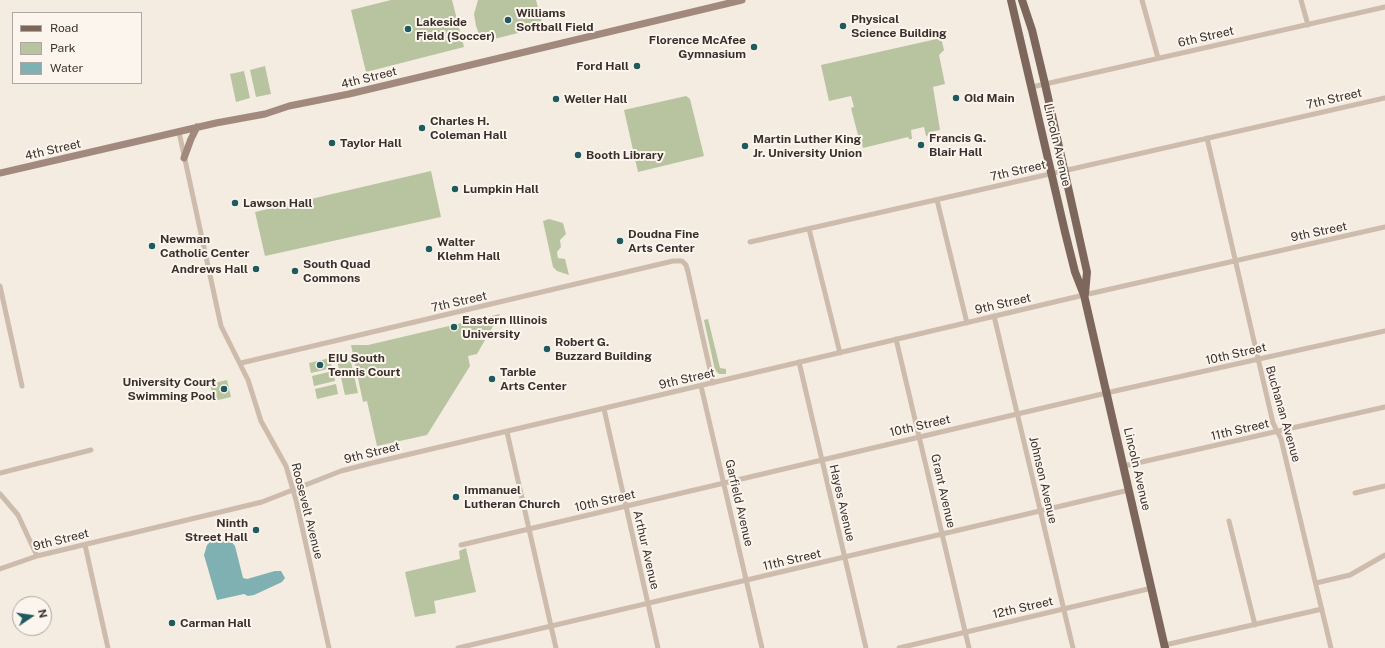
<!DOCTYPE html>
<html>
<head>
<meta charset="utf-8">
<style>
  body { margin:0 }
  #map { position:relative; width:1385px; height:648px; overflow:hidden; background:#f4ebe1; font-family:"Public Sans",sans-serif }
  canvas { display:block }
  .legend { position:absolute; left:12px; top:12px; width:130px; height:72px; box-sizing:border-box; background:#fbf5ee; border:1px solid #aea6a0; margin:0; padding:5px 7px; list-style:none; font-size:12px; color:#3b302b }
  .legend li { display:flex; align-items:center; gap:8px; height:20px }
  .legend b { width:20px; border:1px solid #aea6a0 }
  .north { position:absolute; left:12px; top:596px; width:40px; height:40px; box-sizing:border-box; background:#fbf5ee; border:1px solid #aea6a0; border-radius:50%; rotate:77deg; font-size:11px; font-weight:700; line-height:16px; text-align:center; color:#3b302b }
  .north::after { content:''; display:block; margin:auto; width:14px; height:18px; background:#1f5a5e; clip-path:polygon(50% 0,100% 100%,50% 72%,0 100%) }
</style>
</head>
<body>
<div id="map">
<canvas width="1385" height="648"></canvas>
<ul class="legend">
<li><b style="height:5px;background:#7d675c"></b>Road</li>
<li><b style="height:11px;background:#b8c4a0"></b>Park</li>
<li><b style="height:11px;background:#7fb0b2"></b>Water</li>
</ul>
<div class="north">N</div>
</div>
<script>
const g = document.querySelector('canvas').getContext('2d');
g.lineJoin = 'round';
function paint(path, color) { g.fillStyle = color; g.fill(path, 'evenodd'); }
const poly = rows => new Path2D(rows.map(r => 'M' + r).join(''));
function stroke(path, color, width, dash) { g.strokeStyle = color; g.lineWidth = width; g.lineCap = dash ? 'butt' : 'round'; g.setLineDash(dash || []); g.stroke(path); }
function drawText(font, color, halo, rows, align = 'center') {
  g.font = font + ' "Public Sans",sans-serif'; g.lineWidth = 4; g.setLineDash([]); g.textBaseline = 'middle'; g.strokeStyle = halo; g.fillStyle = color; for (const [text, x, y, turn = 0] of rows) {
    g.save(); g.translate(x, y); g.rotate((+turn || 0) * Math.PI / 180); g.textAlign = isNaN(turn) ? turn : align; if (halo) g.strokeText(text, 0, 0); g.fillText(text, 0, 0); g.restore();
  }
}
const green = poly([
  [391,0,452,0,464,47,366,72,351,10],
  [478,0,536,0,542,23,538,28,482,42,476,26,474,14],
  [941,38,944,50,939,55,945,84,933,87,940,130,929,132,929,135,926,136,924,127,911,130,912,139,909,139,908,137,863,148,861,139,859,139,851,108,854,107,851,96,829,101,821,65],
  [265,66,271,94,256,97,250,70],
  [244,71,250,98,236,102,230,74],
  [686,96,690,99,704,156,638,172,624,110],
  [431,171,441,217,265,256,255,212],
  [549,219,563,223,566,234,560,240,561,247,557,252,558,258,565,259,569,275,557,271,553,267,543,221],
  [500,314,477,354,468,356,470,366,427,435,377,446,367,401,363,402,351,345,368,345],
  [708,319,720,368,726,369,726,374,719,374,715,370,704,320],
  [349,353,358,393,345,395,336,356],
  [330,358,332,368,311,373,309,363],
  [333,371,335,381,314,386,312,376],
  [227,380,231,397,214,401,210,384],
  [336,384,338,394,317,399,315,389],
  [466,548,476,592,434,601,436,613,415,617,405,572,460,559,459,551]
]);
const water = poly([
  [229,539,235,546,243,578,247,579,275,571,281,571,285,578,282,582,254,595,248,596,244,594,217,600,204,555,207,545,212,540]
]);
const street = poly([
  [1142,0,1158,58],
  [1301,0,1308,25],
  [1032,87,1385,7],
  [179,132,221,326,248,380,261,421,286,466,296,500,329,648],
  [1207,138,1273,423,1281,439,1331,648],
  [937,200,967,323],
  [809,229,840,353],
  [750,242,1385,98],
  [0,286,22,386],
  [994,316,1073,648],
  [896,339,969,648],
  [799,362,866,648],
  [241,363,673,261,682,261,686,265,688,272,713,383],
  [701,386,762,648],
  [604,409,658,648],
  [507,432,556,648],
  [1124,466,1385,407],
  [0,473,91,450],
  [1355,493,1385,486],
  [0,494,18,515,37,556],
  [1229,521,1255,625],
  [85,545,108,648],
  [461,545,1115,391,1385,331],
  [0,569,37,556,262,502,341,471,372,463,1084,295,1385,227],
  [1316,583,1350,575,1385,555],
  [1165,645,1322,609],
  [458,648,1129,490],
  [899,648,1152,588]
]);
const secondary = poly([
  [184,158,191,139,197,127],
  [0,173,216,123,265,114,289,106,349,94,742,0]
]);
const primary = poly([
  [1011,0,1065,232,1075,272,1084,295,1165,648],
  [1022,0,1032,30,1045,84,1087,272,1085,294]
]);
const markers = [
  [508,20,4,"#1f5a5e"],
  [843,26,4,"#1f5a5e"],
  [408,29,4,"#1f5a5e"],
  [754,47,4,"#1f5a5e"],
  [637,66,4,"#1f5a5e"],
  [956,98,4,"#1f5a5e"],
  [556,99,4,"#1f5a5e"],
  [422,128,4,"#1f5a5e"],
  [332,143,4,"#1f5a5e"],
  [921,145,4,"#1f5a5e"],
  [745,146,4,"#1f5a5e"],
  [578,155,4,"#1f5a5e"],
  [455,189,4,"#1f5a5e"],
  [235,203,4,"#1f5a5e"],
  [620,241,4,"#1f5a5e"],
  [152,246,4,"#1f5a5e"],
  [429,249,4,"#1f5a5e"],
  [256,269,4,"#1f5a5e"],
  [295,271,4,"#1f5a5e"],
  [454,327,4,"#1f5a5e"],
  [547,349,4,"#1f5a5e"],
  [320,365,4,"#1f5a5e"],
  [492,379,4,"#1f5a5e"],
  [224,389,4,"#1f5a5e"],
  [456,497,4,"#1f5a5e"],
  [256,530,4,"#1f5a5e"],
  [172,623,4,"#1f5a5e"]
];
const poiNames = [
  ["Williams",516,13],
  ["Softball Field",516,27],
  ["Physical",851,19],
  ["Science Building",851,33],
  ["Lakeside",416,22],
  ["Field (Soccer)",416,36],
  ["Florence McAfee",746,40,"right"],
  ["Gymnasium",746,54,"right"],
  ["Ford Hall",629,66,"right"],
  ["Old Main",964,98],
  ["Weller Hall",564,99],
  ["Charles H.",430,121],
  ["Coleman Hall",430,135],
  ["Francis G.",929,138],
  ["Blair Hall",929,152],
  ["Martin Luther King",753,139],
  ["Jr. University Union",753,153],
  ["Taylor Hall",340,143],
  ["Booth Library",586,155],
  ["Lumpkin Hall",463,189],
  ["Lawson Hall",243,203],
  ["Doudna Fine",628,234],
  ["Arts Center",628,248],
  ["Newman",160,239],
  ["Catholic Center",160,253],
  ["Walter",437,242],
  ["Klehm Hall",437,256],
  ["South Quad",303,264],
  ["Commons",303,278],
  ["Andrews Hall",248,269,"right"],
  ["Eastern Illinois",462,320],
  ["University",462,334],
  ["Robert G.",555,342],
  ["Buzzard Building",555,356],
  ["EIU South",328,358],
  ["Tennis Court",328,372],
  ["Tarble",500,372],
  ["Arts Center",500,386],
  ["University Court",216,382,"right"],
  ["Swimming Pool",216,396,"right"],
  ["Immanuel",464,490],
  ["Lutheran Church",464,504],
  ["Ninth",248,523,"right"],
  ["Street Hall",248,537,"right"],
  ["Carman Hall",180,623]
];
const streetNames = [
  ["6th Street",1206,37,-13],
  ["4th Street",369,78,-14],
  ["7th Street",1334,99,-13],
  ["Lincoln Avenue",1057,145,77],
  ["4th Street",53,150,-13],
  ["7th Street",1018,171,-13],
  ["9th Street",1319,232,-12],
  ["7th Street",459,302,-13],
  ["9th Street",1003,304,-13],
  ["10th Street",1236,354,-13],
  ["9th Street",687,379,-13],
  ["Buchanan Avenue",1283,414,74],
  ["10th Street",920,426,-13],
  ["11th Street",1240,430,-13],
  ["9th Street",372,453,-14],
  ["Lincoln Avenue",1137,469,77],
  ["Johnson Avenue",1043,480,77],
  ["Grant Avenue",943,491,77],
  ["10th Street",605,501,-13],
  ["Garfield Avenue",739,503,77],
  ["Hayes Avenue",842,503,77],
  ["Roosevelt Avenue",307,511,76],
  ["9th Street",61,540,-14],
  ["Arthur Avenue",646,550,77],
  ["11th Street",792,560,-13],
  ["12th Street",1023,608,-13]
];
paint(green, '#b8c4a0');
paint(water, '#7fb0b2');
stroke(street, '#cdbbac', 5);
stroke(secondary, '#a18a7d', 7);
stroke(primary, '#7d675c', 8);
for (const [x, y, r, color] of markers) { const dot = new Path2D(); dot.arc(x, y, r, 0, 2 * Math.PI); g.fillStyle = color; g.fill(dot); stroke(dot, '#fbf5ee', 1.5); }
drawText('bold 12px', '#3b302b', '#fbf5ee', poiNames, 'left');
drawText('12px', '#3b302b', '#fbf5ee', streetNames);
</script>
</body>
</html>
